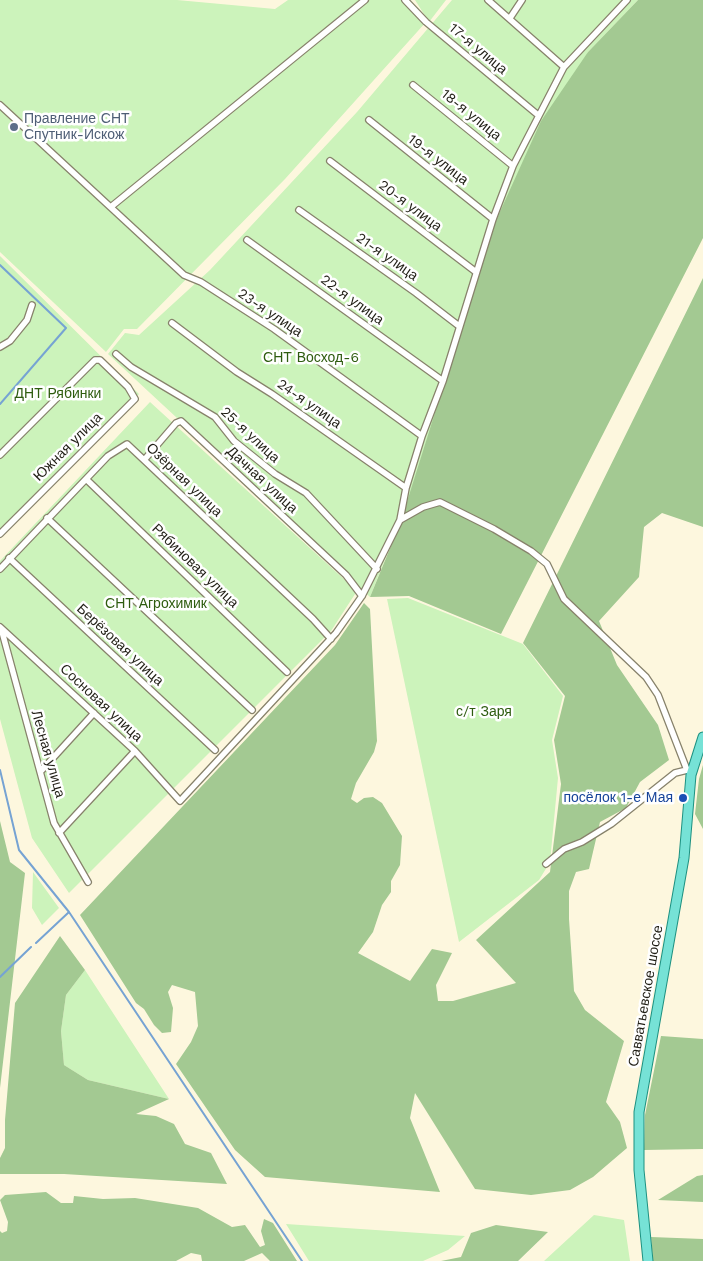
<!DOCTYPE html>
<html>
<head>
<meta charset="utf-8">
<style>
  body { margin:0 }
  canvas { display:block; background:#fdf7de }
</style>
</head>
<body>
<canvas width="703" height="1261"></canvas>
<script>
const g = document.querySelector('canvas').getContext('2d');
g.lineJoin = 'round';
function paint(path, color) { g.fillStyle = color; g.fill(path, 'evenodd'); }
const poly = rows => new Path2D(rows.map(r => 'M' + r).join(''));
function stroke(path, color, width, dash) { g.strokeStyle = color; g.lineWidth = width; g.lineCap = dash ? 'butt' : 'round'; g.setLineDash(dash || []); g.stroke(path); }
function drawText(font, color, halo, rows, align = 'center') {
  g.font = font + ' "Work Sans",sans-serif'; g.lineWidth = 5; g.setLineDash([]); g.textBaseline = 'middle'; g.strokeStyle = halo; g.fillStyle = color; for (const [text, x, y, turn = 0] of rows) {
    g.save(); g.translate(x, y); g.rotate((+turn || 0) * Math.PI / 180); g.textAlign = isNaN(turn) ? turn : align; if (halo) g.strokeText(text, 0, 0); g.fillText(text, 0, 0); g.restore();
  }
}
const green = poly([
  [0,0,177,0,275,9,288,0,410,0,426,22,285,179,137,329,124,329,106,352,0,252],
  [415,0,446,0,429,22],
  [452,0,638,0,588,52,370,597,108,354,125,333,139,335,210,270,357,112],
  [0,256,139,394,0,536],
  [150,402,357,591,331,631,69,893,32,838,0,719,0,561],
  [408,598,523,644,563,696,552,740,558,778,550,862,539,880,459,942,387,599],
  [33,872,59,908,42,925,32,908],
  [85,970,169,1099,88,1080,64,1065,61,1031,66,995],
  [594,1215,624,1220,630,1261,544,1261],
  [286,1224,465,1236,448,1250,423,1261,309,1261]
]);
const forest = poly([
  [638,0,703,0,703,238,501,634,409,596,370,597,400,524,494,225,541,121,588,52],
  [703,278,703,527,662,513,644,527,639,577,599,621,617,665,658,725,669,760,640,782,626,808,600,822,589,869,576,872,569,891,569,919,574,991,585,1010,624,1041,606,1102,620,1122,627,1148,593,1177,570,1190,531,1195,475,1189,415,1093,410,1118,440,1192,265,1177,235,1150,176,1064,191,1042,198,1026,195,992,172,985,168,992,173,1008,171,1032,162,1033,154,1025,144,1009,136,1003,80,915,335,645,364,603,370,609,377,741,374,752,356,783,351,799,357,803,364,798,373,797,382,803,402,836,400,865,391,881,391,892,382,905,373,932,358,953,410,981,432,949,452,953,436,985,438,1001,453,1001,516,983,476,940,550,872,561,784,554,740,565,696,523,643],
  [703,765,703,829,695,814,699,779],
  [0,821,10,862,25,873,0,1088],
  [60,936,85,970,66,995,61,1031,64,1065,88,1080,169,1099,136,1114,156,1116,174,1124,185,1144,211,1153,227,1184,64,1174,0,1174,0,1158,5,1148,5,1120,15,1003],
  [661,1036,703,1039,703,1149,644,1150,645,1115],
  [703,1175,703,1202,658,1200,697,1176],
  [46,1192,61,1203,73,1203,74,1196,103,1199,135,1198,198,1208,232,1227,245,1225,260,1247,265,1245,261,1231,264,1219,273,1223,297,1261,270,1261,262,1253,244,1261,202,1261,201,1255,191,1253,176,1261,0,1261,0,1231,2,1233,7,1231,8,1222,0,1200,5,1195],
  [496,1225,548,1232,518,1261,441,1261,461,1257,471,1233],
  [651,1237,703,1239,703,1261,653,1261]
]);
const stream = poly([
  [0,265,66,328,0,404],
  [0,770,19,850,69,912,302,1261],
  [36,943,69,912],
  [0,977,31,947]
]);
const minor = poly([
  [405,0,426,22,538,115],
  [488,0,564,67],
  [510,18,522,0],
  [413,85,513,166],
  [0,105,184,275,201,282,274,329,422,436],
  [369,120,493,219],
  [330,161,476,272],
  [112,206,365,0],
  [299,210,416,293,459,326],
  [247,240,443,381],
  [172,323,237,372,272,394,406,488],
  [0,347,10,341,27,320,32,305],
  [116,354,131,367,215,417,234,441,275,474,306,493,377,569],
  [0,455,95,360,100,360,128,387,135,399,0,534],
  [145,459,176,423,181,421,346,575,362,596],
  [86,479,287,672],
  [47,518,252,710],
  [400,520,406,488,422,436,443,381,493,219,513,166,564,67,627,0],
  [9,558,215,750],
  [0,569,108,456,127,444,313,619,331,639],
  [0,627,135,751,180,801,336,633,362,596,400,520,423,507,440,502,494,529,531,551,547,564,564,599,646,677,658,695,687,770,692,772],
  [1,628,54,823,88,882],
  [40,768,42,770,94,713],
  [59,833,135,751],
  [546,864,564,849,582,842,611,824,675,773,687,770]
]);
const primary = poly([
  [648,1261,639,1170,639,1112,684,858,691,775,703,737]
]);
const markers = [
  [14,127,5,"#5c6f8a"],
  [683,798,5,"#1a4fb4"]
];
const streetNames = [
  ["17-я улица",478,49,40],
  ["18-я улица",471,115,39],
  ["19-я улица",438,160,38],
  ["20-я улица",410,206,37],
  ["21-я улица",387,257,35],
  ["22-я улица",352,300,36],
  ["23-я улица",270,313,34],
  ["24-я улица",309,404,35],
  ["25-я улица",250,435,43],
  ["Южная улица",68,447,-45],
  ["Озёрная улица",184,480,44],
  ["Дачная улица",262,480,43],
  ["Рябиновая улица",195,566,44],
  ["Берёзовая улица",120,645,43],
  ["Сосновая улица",101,703,43],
  ["Лесная улица",48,754,74],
  ["Савватьевское шоссе",646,996,-80]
];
const serviceNames = [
  ["Правление СНТ",24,119],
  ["Спутник-Искож",24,135]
];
const parkNames = [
  ["СНТ Восход-6",311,358],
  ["ДНТ Рябинки",58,394],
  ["СНТ Агрохимик",156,604],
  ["с/т Заря",484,712]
];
const transitNames = [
  ["посёлок 1-е Мая",673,798]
];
paint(green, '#ccf3bb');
paint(forest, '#a3c992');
stroke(stream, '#76a3d3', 2);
stroke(minor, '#87826b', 8);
stroke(primary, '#1d9181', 11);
stroke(minor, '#fff', 5.5);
stroke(primary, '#76e2d6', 9);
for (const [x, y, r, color] of markers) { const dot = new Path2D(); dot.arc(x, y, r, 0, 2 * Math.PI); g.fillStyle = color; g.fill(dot); stroke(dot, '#fff', 2); }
drawText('14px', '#201e15', '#fff', streetNames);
drawText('14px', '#4e5e75', '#fff', serviceNames, 'left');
drawText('14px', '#2e5c0f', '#fff', parkNames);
drawText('14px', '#164399', '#fff', transitNames, 'right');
</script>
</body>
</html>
